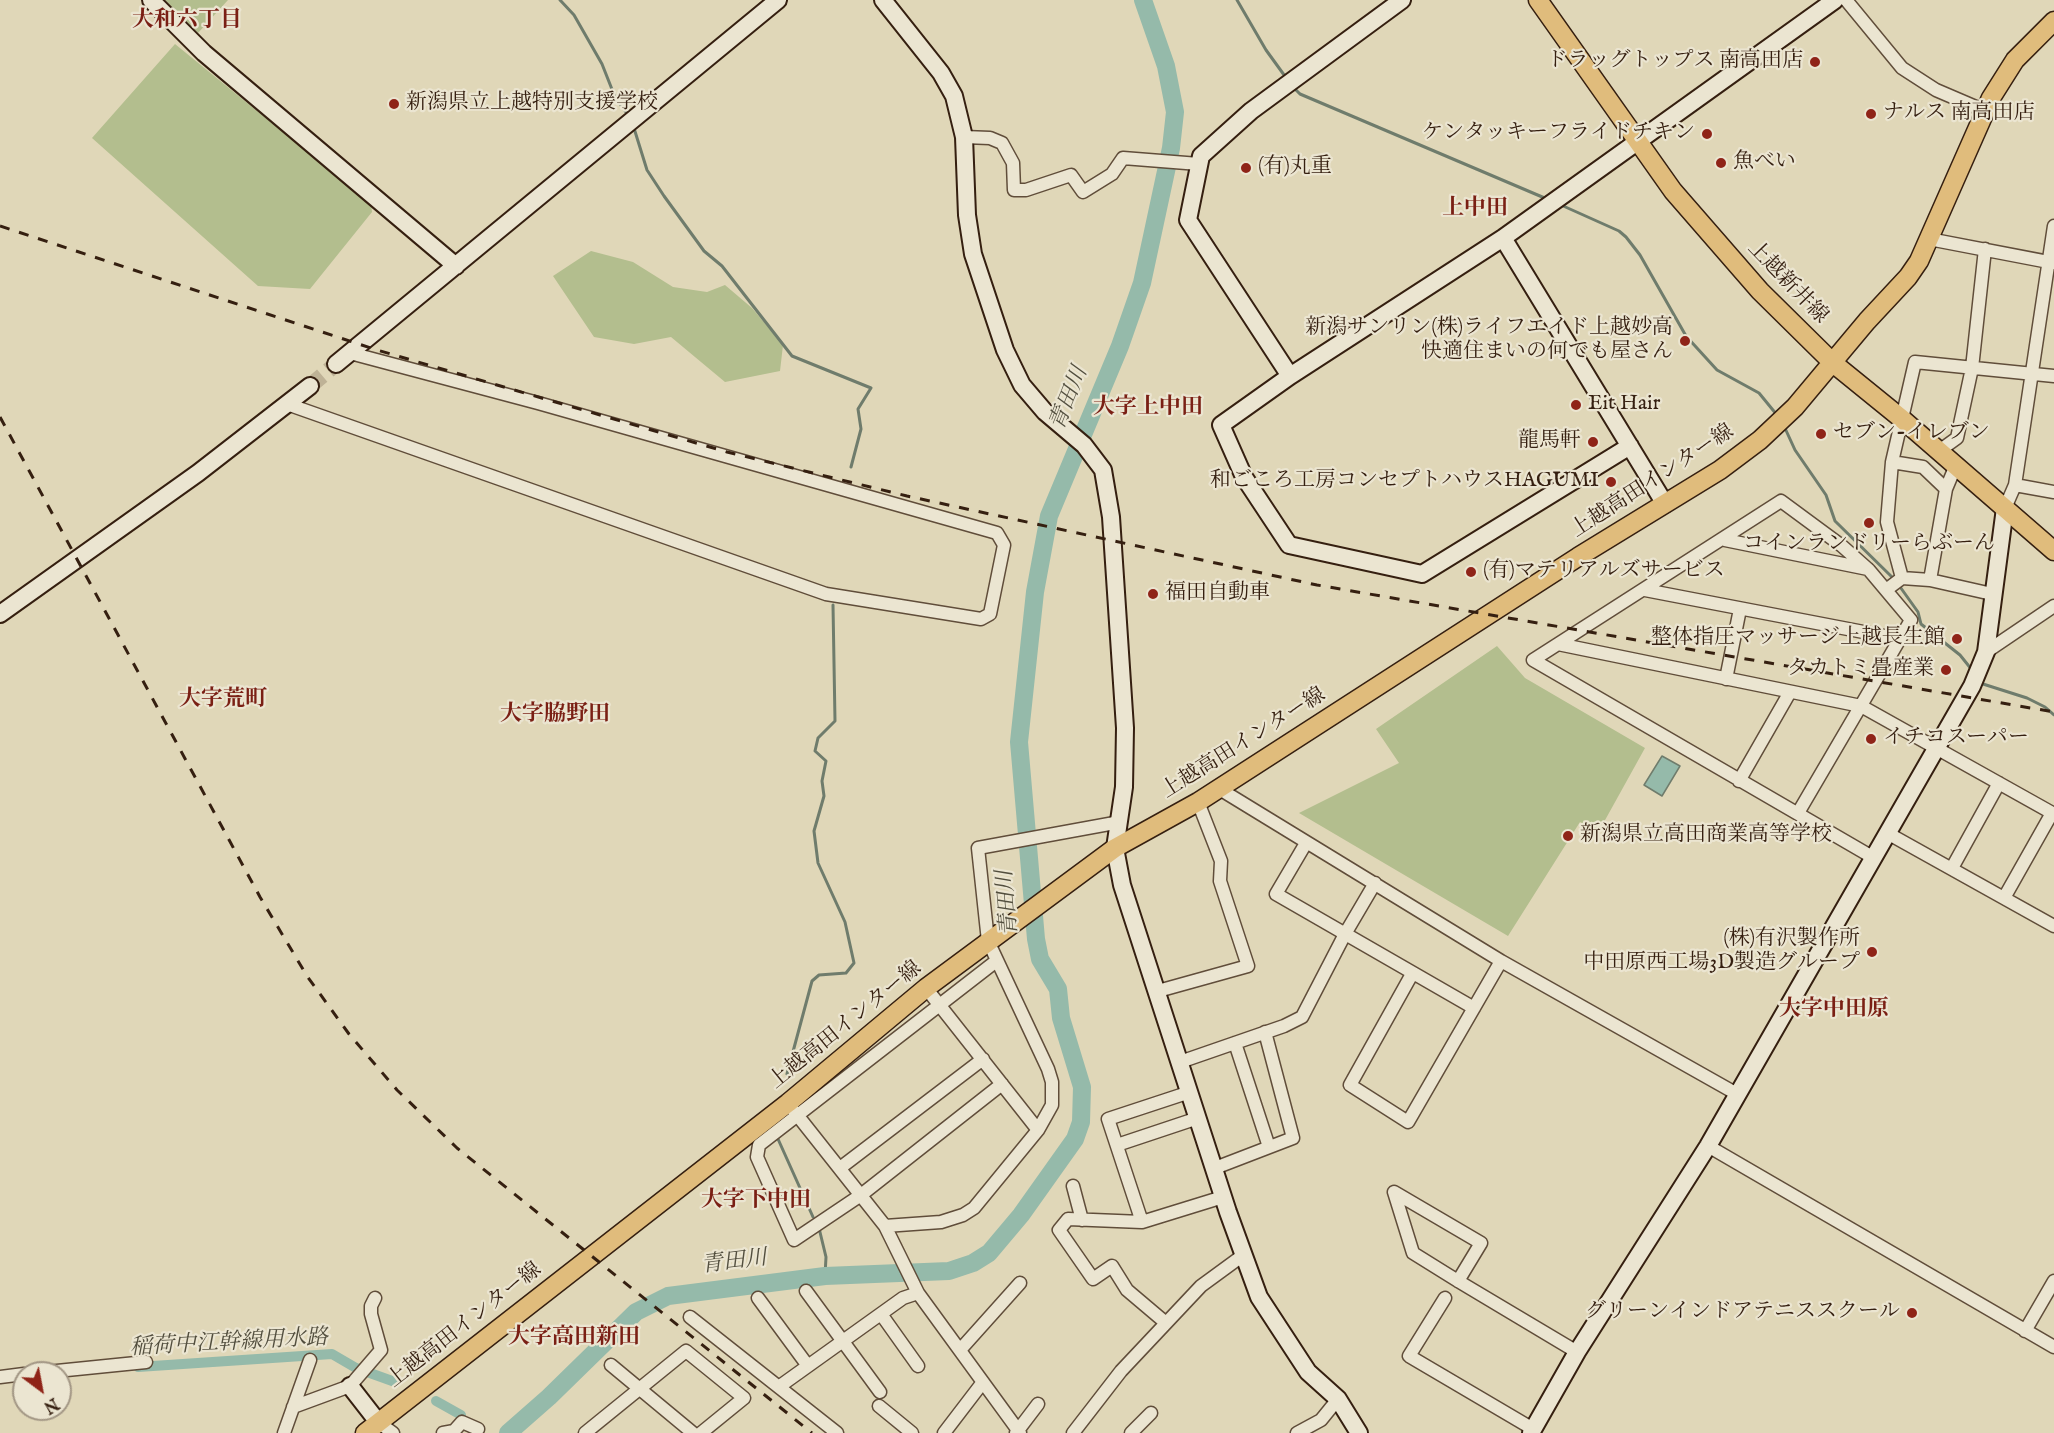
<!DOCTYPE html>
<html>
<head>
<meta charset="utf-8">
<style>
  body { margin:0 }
  #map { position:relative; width:2054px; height:1433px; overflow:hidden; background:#e0d7b8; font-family:"IM FELL English",serif }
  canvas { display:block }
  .north { position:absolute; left:12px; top:1361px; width:60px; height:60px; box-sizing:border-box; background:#ebe5d1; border:2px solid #a29684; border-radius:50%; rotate:148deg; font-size:16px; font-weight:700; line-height:24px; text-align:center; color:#351f10 }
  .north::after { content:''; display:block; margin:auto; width:21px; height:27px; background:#8f2418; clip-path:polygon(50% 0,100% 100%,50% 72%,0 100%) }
</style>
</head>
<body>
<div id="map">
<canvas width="2054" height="1433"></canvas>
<div class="north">N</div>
</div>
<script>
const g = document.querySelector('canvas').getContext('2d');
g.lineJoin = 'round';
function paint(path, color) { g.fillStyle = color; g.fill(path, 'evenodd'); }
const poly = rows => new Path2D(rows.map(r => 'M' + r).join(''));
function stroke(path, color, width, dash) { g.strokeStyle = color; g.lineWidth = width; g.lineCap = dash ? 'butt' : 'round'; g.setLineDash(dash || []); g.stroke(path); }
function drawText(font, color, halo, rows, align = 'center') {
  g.font = font + ' "IM FELL English","Noto Serif JP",serif'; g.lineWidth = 4.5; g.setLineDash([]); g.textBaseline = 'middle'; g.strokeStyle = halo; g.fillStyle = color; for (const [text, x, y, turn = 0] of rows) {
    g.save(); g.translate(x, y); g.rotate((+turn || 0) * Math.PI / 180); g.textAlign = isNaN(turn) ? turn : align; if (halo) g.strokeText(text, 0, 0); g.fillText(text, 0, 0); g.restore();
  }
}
const green = poly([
  [165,0,228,0,198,33],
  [175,44,371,204,372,212,310,289,258,286,92,138],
  [591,251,633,262,673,287,707,292,725,285,752,308,783,345,780,371,725,382,671,337,634,344,594,337,553,276],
  [1497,646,1525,678,1645,748,1599,831,1580,822,1508,936,1299,813,1399,763,1376,729]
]);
const water = poly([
  [1662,756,1680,766,1662,796,1644,785,1662,756]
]);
const stream = poly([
  [560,0,574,15,602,64,615,97,629,116],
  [1237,0,1266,50,1287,79],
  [1293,87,1300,94,1547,199],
  [633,125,647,170,664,196,704,251,722,266,792,356,871,388,858,409,861,429,851,467],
  [1561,205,1619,231,1626,237,1640,255,1686,336,1717,370,1759,393,1777,415],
  [1784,426,1795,450,1826,495,1835,521,1894,579],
  [1898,584,1918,612,1921,624,1960,655,1972,670],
  [1980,680,1983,684,2027,698,2045,707,2054,715],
  [787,1074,812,981,819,975,846,973,854,963,845,922,818,863,814,831,824,796,822,781,826,761,815,751,818,738,835,721,833,605],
  [778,1139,813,1217],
  [819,1228,826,1257,825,1276],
  [459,1417,461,1415]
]);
const canal = poly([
  [138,1367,332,1354,356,1368,395,1382],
  [436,1401,461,1415]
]);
const river = poly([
  [508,1433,549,1397,636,1312,668,1296,825,1276,949,1271,973,1263,989,1253,1021,1215,1075,1139,1081,1122,1082,1087,1061,1018,1058,989,1040,959,1036,939,1019,742,1035,592,1049,516,1120,346,1142,283,1171,148,1175,112,1166,66,1143,0]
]);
const secondaryTunnel = poly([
  [310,386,336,364]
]);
const street = poly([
  [1846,0,1902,68,1936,90,1985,111],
  [964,137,990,138,1002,143,1013,163,1014,190,1026,190,1071,175,1083,192,1112,174,1123,158,1199,164],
  [1929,239,2054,263],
  [287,404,826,594,981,619,990,614,1004,545,997,533,538,403,350,353],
  [1939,451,1957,438,1972,368,1985,249],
  [1892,462,1923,467,1946,489],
  [2015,485,2054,492],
  [2005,508,2015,485,2054,226],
  [1725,540,1868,569],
  [1902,578,1930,580,1946,489,1956,465],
  [1930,580,1992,594],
  [1645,590,1900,639],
  [1886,590,1902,578,1887,522,1892,462,1915,362,2054,376],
  [1558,644,1861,706,2054,814],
  [1986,652,2054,606],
  [1726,679,1740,609],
  [1739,781,1790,692],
  [1218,788,1501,961,1737,1094],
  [1798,813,1911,620,1869,570,1842,546,1781,501,1533,660,1874,858],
  [1889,834,2054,926],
  [1306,843,1276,894,1474,1008],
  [1952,868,1999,783],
  [2004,898,2052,813],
  [995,962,759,1145,757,1157,794,1240,861,1195,1002,1084],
  [1412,974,1350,1085,1408,1122,1501,961],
  [926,988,1038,1130],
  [1158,991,1248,966,1220,881,1221,861,1198,802],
  [1235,1043,1269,1147],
  [1180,1062,1284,1026,1302,1017,1345,934,1375,883],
  [1190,1092,1108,1119,1142,1222,1223,1197],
  [794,1111,885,1226,918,1293,1020,1433],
  [1117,1145,1198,1118],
  [1708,1146,2054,1347],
  [840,1168,983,1059],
  [1215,1168,1293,1138,1265,1032],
  [1073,1186,1082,1220],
  [1142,1222,1068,1219,1059,1230,1093,1279,1112,1266,1127,1290,1166,1323],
  [885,1226,941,1222,963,1215,974,1208,1038,1130,1052,1105,1052,1082,1048,1069,988,941,978,848,1120,822],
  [1458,1281,1481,1243,1394,1192,1413,1253,1458,1281,1577,1352],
  [806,1291,880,1392],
  [758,1298,808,1366],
  [1445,1298,1409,1356,1533,1429],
  [881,1314,918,1366],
  [690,1317,837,1433],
  [2025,1331,2054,1281],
  [960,1350,1020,1283],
  [611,1365,693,1433],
  [37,1373,146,1362],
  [0,1377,24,1374],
  [780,1386,903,1298,918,1293],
  [879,1406,912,1433],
  [293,1407,350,1386,381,1350,371,1314,371,1306,375,1298],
  [378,1422,393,1433],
  [284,1433,310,1360],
  [443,1433,454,1431,462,1422,478,1429],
  [585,1433,686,1351,744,1398,701,1433],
  [944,1433,983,1382],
  [1016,1433,1038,1404],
  [1073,1433,1121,1371,1201,1286,1242,1256],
  [1131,1433,1151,1413],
  [1297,1433,1321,1420,1338,1399]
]);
const secondary = poly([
  [151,0,204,53,456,266],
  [883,0,941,73,954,96,964,137,967,215,973,254,1005,350,1022,385,1045,412,1084,445,1103,470,1111,517,1125,728,1124,787,1115,848,1122,885,1228,1212,1259,1297,1308,1372,1338,1399,1359,1433],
  [1503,238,1665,504],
  [336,364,778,0],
  [1290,376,1188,220,1201,156,1251,111,1402,0],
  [1630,446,1422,574,1289,545,1244,477,1221,425,1290,376,1503,238,1835,0],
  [0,614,198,473,310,386],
  [350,1386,378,1422],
  [1531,1433,1577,1352,1708,1146,1972,686,1986,652,2005,508]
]);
const primary = poly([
  [1538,0,1673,191,1760,291,1833,363,1902,419,2054,551],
  [365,1433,788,1103,926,988,1115,848,1198,802,1578,557,1720,470,1760,440,1795,407,1867,321,1908,277,1919,261,1991,98,2015,60,2054,21]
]);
const rail = poly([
  [0,226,377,350,727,452,907,496,1317,585,2054,712],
  [0,417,260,897,307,976,349,1034,397,1090,457,1148,812,1433]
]);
const markers = [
  [1815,62,6,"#8f2418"],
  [394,104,6,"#8f2418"],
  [1871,114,6,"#8f2418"],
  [1707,134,6,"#8f2418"],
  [1721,163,6,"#8f2418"],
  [1246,168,6,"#8f2418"],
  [1685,341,6,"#8f2418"],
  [1576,405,6,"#8f2418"],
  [1821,434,6,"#8f2418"],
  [1593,442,6,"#8f2418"],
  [1611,482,6,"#8f2418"],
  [1869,523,6,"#8f2418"],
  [1471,572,6,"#8f2418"],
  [1153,594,6,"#8f2418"],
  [1957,639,6,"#8f2418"],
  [1946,670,6,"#8f2418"],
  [1871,739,6,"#8f2418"],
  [1568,836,6,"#8f2418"],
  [1872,952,6,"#8f2418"],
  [1912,1313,6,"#8f2418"]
];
const poiNames = [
  ["ドラッグトップス 南高田店",1803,62,"right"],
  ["新潟県立上越特別支援学校",406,104],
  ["ナルス 南高田店",1883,114],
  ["ケンタッキーフライドチキン",1695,134,"right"],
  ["魚べい",1733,163],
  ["(有)丸重",1258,168],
  ["新潟サンリン(株)ライフエイド上越妙高",1673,329,"right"],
  ["快適住まいの何でも屋さん",1673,353,"right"],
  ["Eit Hair",1588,405],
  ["セブン-イレブン",1833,434],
  ["龍馬軒",1581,442,"right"],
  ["和ごころ工房コンセプトハウスHAGUMI",1599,482,"right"],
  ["コインランドリーらぶーん",1869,545,"center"],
  ["(有)マテリアルズサービス",1483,572],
  ["福田自動車",1165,594],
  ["整体指圧マッサージ上越長生館",1945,639,"right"],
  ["タカトミ畳産業",1934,670,"right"],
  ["イチコスーパー",1883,739],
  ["新潟県立高田商業高等学校",1580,836],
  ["(株)有沢製作所",1860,940,"right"],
  ["中田原西工場3D製造グループ",1860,964,"right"],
  ["グリーンインドアテニススクール",1900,1313,"right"]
];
const streetNames = [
  ["上越新井線",1787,283,46],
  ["上越高田インター線",1653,482,-33],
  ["上越高田インター線",1244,744,-32],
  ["上越高田インター線",846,1026,-39],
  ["上越高田インター線",465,1326,-38]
];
const neighbourhoodNames = [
  ["大和六丁目",187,21],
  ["上中田",1475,209],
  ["大字上中田",1148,408],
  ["大字荒町",223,700],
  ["大字脇野田",555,715],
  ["大字中田原",1834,1010],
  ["大字下中田",756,1201],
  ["大字高田新田",574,1338]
];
const waterNames = [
  ["青田川",1070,399,-68],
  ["青田川",1009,903,-95],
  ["青田川",734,1263,-7],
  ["稲荷中江幹線用水路",229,1344,-3]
];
paint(green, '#b3be8e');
paint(water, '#95baaa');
stroke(water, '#6f7c6c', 1.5);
stroke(stream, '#6f7c6c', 3);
stroke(canal, '#95baaa', 10);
stroke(river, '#95baaa', 18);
stroke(secondaryTunnel, '#beb296', 16, [16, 8]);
stroke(street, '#604d3a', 15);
stroke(secondary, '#351f10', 20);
stroke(primary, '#351f10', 21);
stroke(street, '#ebe5d1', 12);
stroke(secondary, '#ebe5d1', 16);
stroke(primary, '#e0bc7c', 18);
stroke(rail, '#351f10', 3, [10, 10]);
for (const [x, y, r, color] of markers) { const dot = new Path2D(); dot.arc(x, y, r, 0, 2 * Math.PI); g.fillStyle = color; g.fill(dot); stroke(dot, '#ebe5d1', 2); }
drawText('21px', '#351f10', '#ebe5d1', poiNames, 'left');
drawText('21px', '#351f10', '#ebe5d1', streetNames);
drawText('bold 22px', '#7a1f14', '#ebe5d1', neighbourhoodNames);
drawText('italic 22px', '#524e3e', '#ebe5d1', waterNames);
</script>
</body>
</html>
